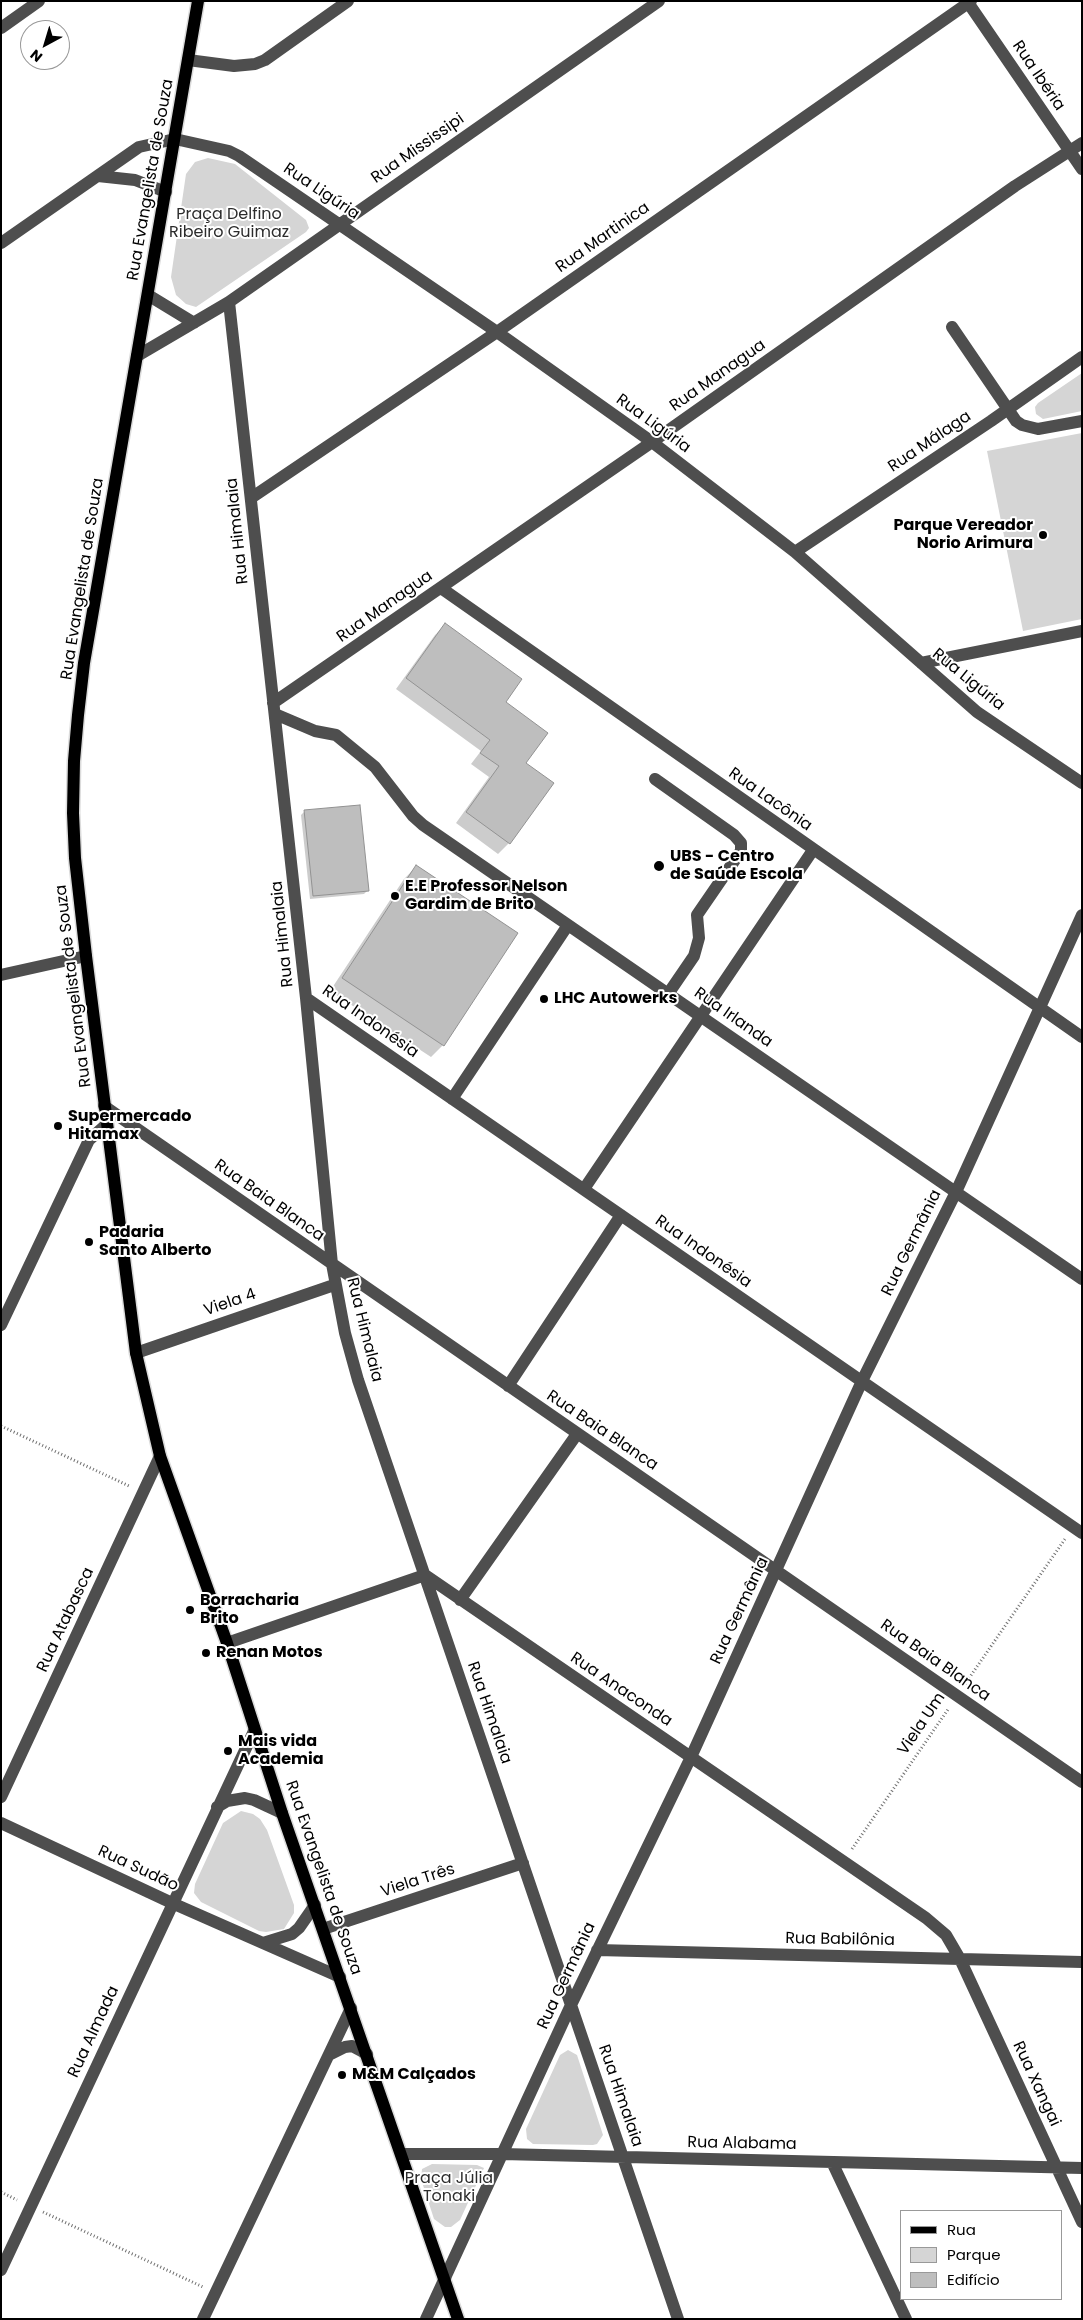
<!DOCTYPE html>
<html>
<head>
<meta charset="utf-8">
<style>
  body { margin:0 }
  #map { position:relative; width:1083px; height:2320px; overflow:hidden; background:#fff; font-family:Poppins,sans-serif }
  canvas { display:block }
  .frame { position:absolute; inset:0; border:2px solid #000; pointer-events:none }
  .legend { position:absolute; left:900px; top:2210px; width:162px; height:90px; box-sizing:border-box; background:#fff; border:1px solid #999; margin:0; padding:6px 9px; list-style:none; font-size:15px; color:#000 }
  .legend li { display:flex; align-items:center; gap:10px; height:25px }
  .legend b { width:25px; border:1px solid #999 }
  .north { position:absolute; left:20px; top:20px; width:50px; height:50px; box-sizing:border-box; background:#fff; border:1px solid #999; border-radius:50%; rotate:219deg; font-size:14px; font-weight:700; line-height:20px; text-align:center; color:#000 }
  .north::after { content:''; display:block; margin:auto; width:18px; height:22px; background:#000; clip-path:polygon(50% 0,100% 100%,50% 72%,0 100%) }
</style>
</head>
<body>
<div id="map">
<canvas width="1083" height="2320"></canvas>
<div class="frame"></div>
<ul class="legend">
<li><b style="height:6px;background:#000"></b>Rua</li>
<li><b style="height:14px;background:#d5d5d5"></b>Parque</li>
<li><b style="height:14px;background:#bebebe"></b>Edifício</li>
</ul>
<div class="north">N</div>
</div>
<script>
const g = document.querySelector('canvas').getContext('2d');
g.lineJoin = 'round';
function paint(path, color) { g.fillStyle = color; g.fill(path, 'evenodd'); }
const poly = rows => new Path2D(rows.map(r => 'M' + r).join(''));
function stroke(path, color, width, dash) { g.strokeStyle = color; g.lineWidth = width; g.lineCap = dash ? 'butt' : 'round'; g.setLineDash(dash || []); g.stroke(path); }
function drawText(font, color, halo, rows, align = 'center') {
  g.font = font + ' Poppins,sans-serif'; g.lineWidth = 4; g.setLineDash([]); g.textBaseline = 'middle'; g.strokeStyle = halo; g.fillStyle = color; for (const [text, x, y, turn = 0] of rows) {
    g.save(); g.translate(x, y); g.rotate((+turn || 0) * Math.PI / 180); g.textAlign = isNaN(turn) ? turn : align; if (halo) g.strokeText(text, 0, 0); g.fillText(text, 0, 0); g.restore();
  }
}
const green = poly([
  [208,158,235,164,306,220,309,228,306,232,196,307,186,304,176,295,171,277,186,174,195,162],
  [1082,373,1082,411,1043,419,1036,414,1035,407,1038,403],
  [1082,433,1082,619,1023,631,987,451],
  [241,1811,253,1814,260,1819,267,1830,294,1905,294,1913,284,1929,266,1932,259,1931,201,1902,194,1893,195,1884,223,1823],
  [568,2050,577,2055,603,2135,597,2144,593,2145,533,2144,527,2139,526,2129,560,2055],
  [432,2164,477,2165,484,2168,460,2220,451,2227,445,2227,434,2219,421,2179,422,2169]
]);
const shadow = poly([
  [445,625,504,702,524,763,509,843,498,854,456,823,489,777,471,764,481,751,396,689,435,635],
  [305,811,368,890,364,894,310,899,301,815],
  [416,867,443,1045,431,1057,330,991,404,879]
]);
const building = poly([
  [445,623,522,679,506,702,548,733,526,763,554,783,510,844,466,812,499,766,480,753,490,740,406,678,445,623],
  [360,805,369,891,313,896,304,810,360,805],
  [416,865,518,933,444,1046,342,978,416,865]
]);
const path = poly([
  [1,1426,129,1486],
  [965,1684,1065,1539],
  [852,1849,949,1708],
  [1,2192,17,2200],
  [43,2212,203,2287]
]);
const minor = poly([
  [967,1,1082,169],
  [1,28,39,1],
  [188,60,234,66,255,64,265,60,348,1],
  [98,176,135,180,166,192],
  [1,243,139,147,175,139,229,151,239,156,497,332,652,442,795,552,977,712,1082,783],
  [148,295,194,323],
  [229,302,306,998,332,1264,345,1333,358,1380,678,2319],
  [952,327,1016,421,1022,425,1038,429,1082,421],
  [137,356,229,302,659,1],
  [251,498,497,332,971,1],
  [795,552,991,421,1082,357],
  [441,588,1082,1037],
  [921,663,1082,631],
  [273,703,652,442,1015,186,1082,143],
  [275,714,315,731,336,735,375,767,413,816,423,825,1082,1279],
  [655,779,734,835,741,843,741,851,697,915,699,938,694,956,668,994],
  [1,975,86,956],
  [306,998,1082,1533],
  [452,1099,568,925],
  [104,1106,1082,1782],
  [584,1189,813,850],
  [1,1325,89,1140,107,1124],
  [136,1353,334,1285],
  [508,1386,621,1215],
  [460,1600,577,1434],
  [227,1643,425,1575,926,1918,946,1935,960,1959,1082,2222],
  [1,1797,160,1456],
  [217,1807,227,1801,245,1798,254,1800,282,1813],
  [1,1823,172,1903,340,1977],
  [323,1929,523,1863],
  [263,1943,292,1934,299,1928,315,1905],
  [597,1950,1082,1962],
  [329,2055,345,2047,352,2046,367,2054],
  [402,2154,502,2154,1082,2168],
  [832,2162,906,2319],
  [1,2270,254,1731],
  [203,2319,351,2008],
  [426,2319,571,2005,691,1757,862,1381,956,1192,1082,915]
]);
const major = poly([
  [198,1,84,663,78,715,74,761,73,813,75,858,86,956,136,1353,160,1456,227,1643,282,1813,458,2319]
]);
const markers = [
  [1043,535,5,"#000"],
  [659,866,6,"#000"],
  [395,896,5,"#000"],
  [544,999,5,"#000"],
  [58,1126,5,"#000"],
  [89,1242,5,"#000"],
  [190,1610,5,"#000"],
  [206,1653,5,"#000"],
  [228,1751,5,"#000"],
  [342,2075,5,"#000"]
];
const streetNames = [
  ["Rua Ibéria",1038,76,56],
  ["Rua Mississipi",418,149,-35],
  ["Rua Evangelista de Souza",151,180,-80],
  ["Rua Ligúria",321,192,34],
  ["Rua Martinica",603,238,-35],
  ["Rua Managua",718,376,-35],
  ["Rua Ligúria",653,424,36],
  ["Rua Málaga",930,442,-34],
  ["Rua Himalaia",238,531,-96],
  ["Rua Evangelista de Souza",83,579,-81],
  ["Rua Managua",385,607,-35],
  ["Rua Ligúria",968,680,39],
  ["Rua Lacônia",770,800,35],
  ["Rua Himalaia",283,934,-96],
  ["Rua Evangelista de Souza",74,986,-97],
  ["Rua Irlanda",733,1018,35],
  ["Rua Indonésia",370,1022,35],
  ["Rua Baia Blanca",269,1201,35],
  ["Rua Germânia",912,1243,-64],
  ["Rua Indonésia",703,1252,35],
  ["Viela 4",230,1303,-19],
  ["Rua Himalaia",364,1330,76],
  ["Rua Baia Blanca",602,1431,34],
  ["Rua Germânia",740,1611,-65],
  ["Rua Atabasca",66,1620,-65],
  ["Rua Baia Blanca",935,1661,35],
  ["Rua Anaconda",621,1690,34],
  ["Rua Himalaia",489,1713,71],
  ["Viela Um",922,1724,-56],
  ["Rua Sudão",138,1869,25],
  ["Rua Evangelista de Souza",323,1878,71],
  ["Viela Três",418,1881,-18],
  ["Rua Babilônia",840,1940,1],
  ["Rua Germânia",567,1976,-65],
  ["Rua Almada",94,2032,-65],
  ["Rua Xangai",1036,2084,65],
  ["Rua Himalaia",620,2096,71],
  ["Rua Alabama",742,2144,1]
];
const parkNames = [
  ["Praça Delfino",229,215],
  ["Ribeiro Guimaz",229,233],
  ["Praça Júlia",449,2179],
  ["Tonaki",449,2197]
];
const poiNames = [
  ["Parque Vereador",1033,526,"right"],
  ["Norio Arimura",1033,544,"right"],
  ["UBS - Centro",670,857],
  ["de Saúde Escola",670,875],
  ["E.E Professor Nelson",405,887],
  ["Gardim de Brito",405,905],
  ["LHC Autowerks",554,999],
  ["Supermercado",68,1117],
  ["Hitamax",68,1135],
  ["Padaria",99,1233],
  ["Santo Alberto",99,1251],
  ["Borracharia",200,1601],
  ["Brito",200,1619],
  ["Renan Motos",216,1653],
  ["Mais vida",238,1742],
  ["Academia",238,1760],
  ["M&M Calçados",352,2075]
];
paint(green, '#d5d5d5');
paint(shadow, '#0003');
paint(building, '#bebebe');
stroke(building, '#929292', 1);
stroke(major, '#dbdbdb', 15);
stroke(path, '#707070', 3, [1, 2.5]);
stroke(minor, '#4e4e4e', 12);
stroke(major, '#000', 12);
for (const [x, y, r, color] of markers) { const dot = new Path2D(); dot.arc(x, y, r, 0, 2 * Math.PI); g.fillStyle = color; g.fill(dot); stroke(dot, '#fff', 2); }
drawText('16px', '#000', '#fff', streetNames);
drawText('16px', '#2c2c2c', '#fff', parkNames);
drawText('bold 16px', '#000', '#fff', poiNames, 'left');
</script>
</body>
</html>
